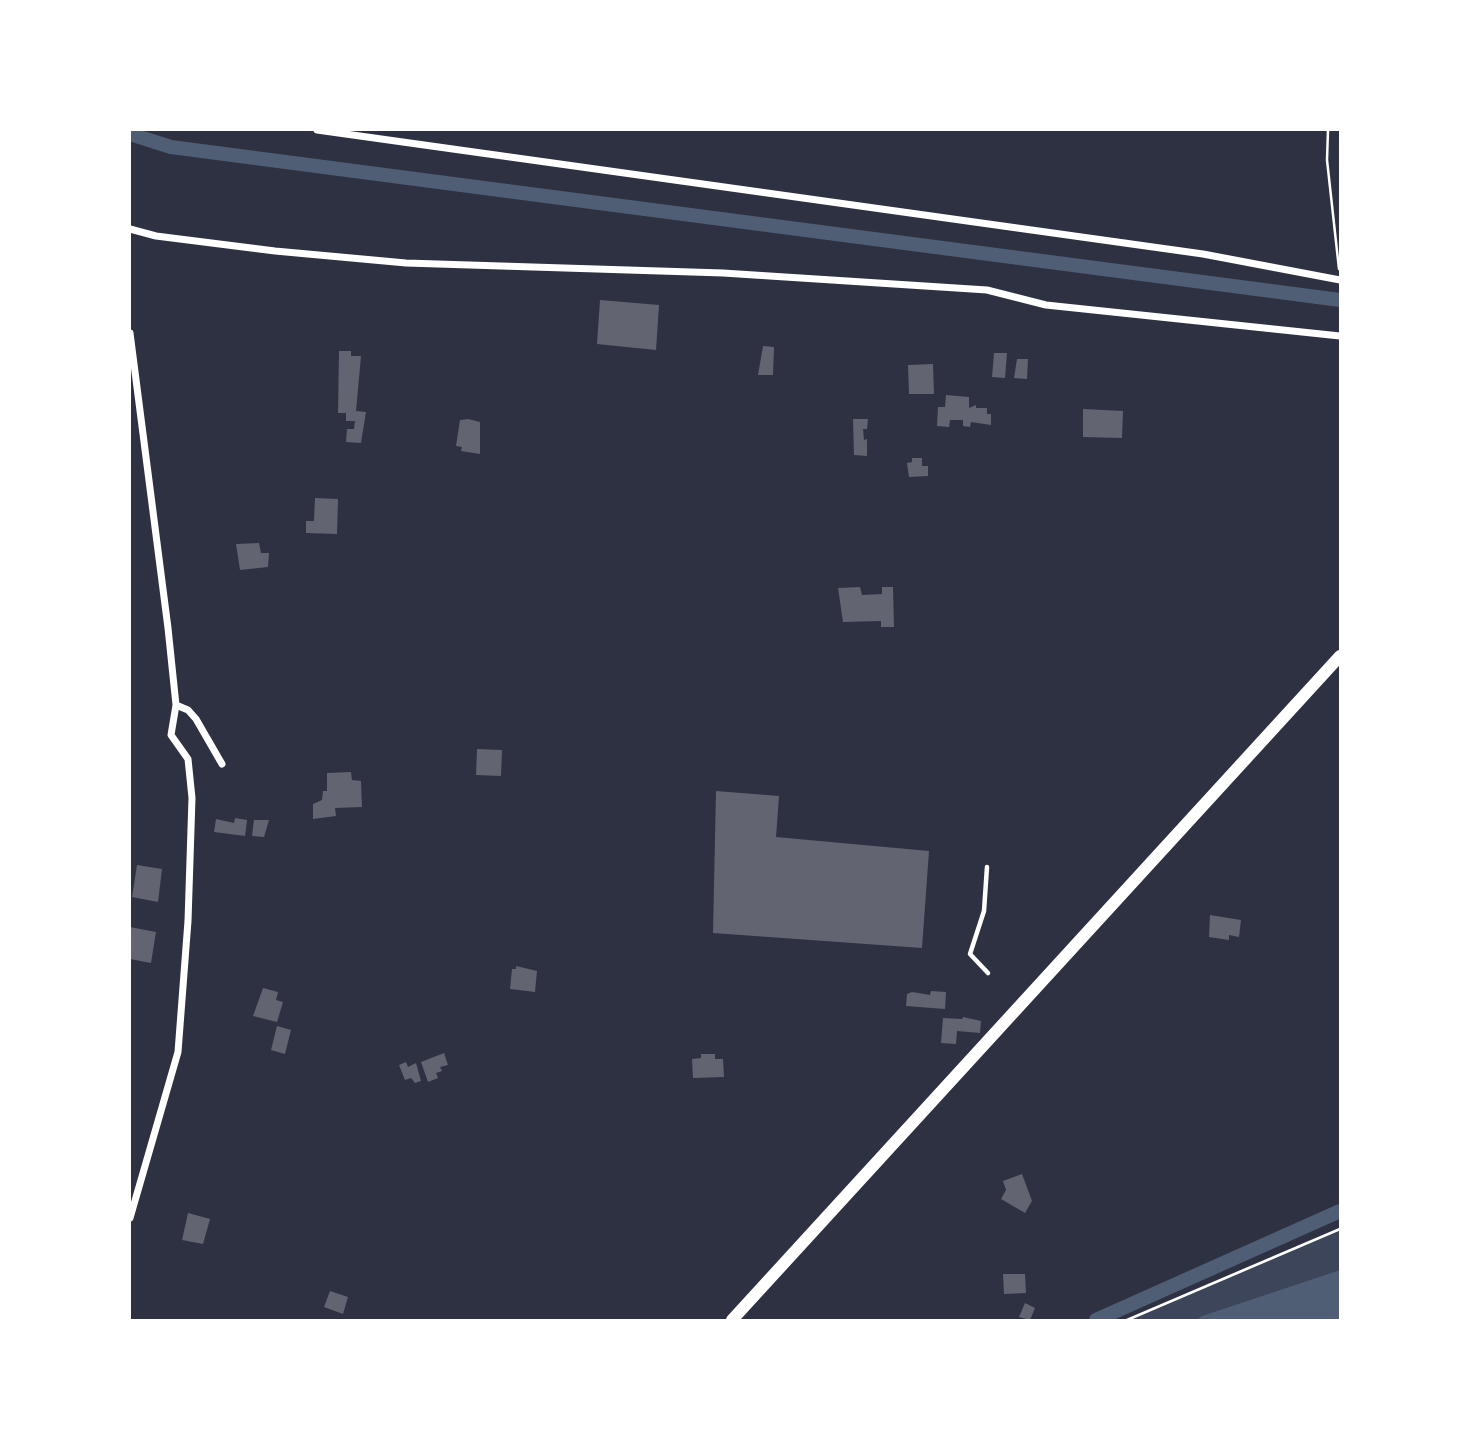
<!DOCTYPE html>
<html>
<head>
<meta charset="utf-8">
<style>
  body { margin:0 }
  #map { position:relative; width:1470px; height:1450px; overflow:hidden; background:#2d3142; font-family:Raleway,sans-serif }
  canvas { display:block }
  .frame { position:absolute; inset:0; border:131px solid #fff; pointer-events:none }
</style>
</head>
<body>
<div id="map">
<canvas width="1470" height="1450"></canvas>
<div class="frame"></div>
</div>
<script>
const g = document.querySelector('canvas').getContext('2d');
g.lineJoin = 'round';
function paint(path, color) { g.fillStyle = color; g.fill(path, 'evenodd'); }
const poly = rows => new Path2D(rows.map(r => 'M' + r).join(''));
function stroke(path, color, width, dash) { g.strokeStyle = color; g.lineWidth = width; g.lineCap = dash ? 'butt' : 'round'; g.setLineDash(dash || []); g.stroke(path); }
const green = poly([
  [1340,1229,1340,1320,1127,1320]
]);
const water = poly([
  [1340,1270,1340,1320,1196,1320,1202,1316]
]);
const canal = poly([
  [130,134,171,147,1340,300],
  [1096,1320,1340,1211]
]);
const building = poly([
  [600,300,659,305,656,350,597,344],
  [763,346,774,347,773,375,758,375],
  [339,351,351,351,351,356,361,356,356,411,366,412,361,443,346,442,347,429,354,429,355,421,346,421,346,413,338,413],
  [994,353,1007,353,1005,378,992,377],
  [1017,359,1028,359,1027,379,1014,378],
  [933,364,934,394,909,394,908,365],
  [946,395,969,397,969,408,976,405,976,408,987,408,987,414,991,414,991,425,971,422,970,427,963,426,963,420,950,420,949,427,937,426,938,407,945,407],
  [1083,409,1123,411,1122,438,1083,437],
  [468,419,480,422,480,454,461,451,462,447,456,446,460,420],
  [853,419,868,419,867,429,863,429,864,440,867,439,867,456,854,455],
  [912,458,922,458,922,466,928,466,928,476,909,477,907,463,912,462],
  [315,498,338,499,337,534,306,533,306,521,314,521],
  [259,543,261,553,269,553,268,567,240,570,236,544],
  [860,587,862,595,882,594,882,587,893,587,894,627,881,627,881,621,843,622,838,588],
  [477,749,502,750,501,776,476,775],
  [351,772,352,780,361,781,362,807,335,808,336,816,313,819,313,804,322,800,323,791,327,791,327,773],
  [716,791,779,796,776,837,929,851,922,948,713,933],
  [235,818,247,820,245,836,214,832,216,819,234,823],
  [254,820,269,820,264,837,252,836],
  [137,865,162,869,158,902,132,897],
  [1210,915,1241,920,1239,937,1229,935,1229,940,1209,937],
  [130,927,156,932,151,963,130,959],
  [516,966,537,971,535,992,510,989,512,969,516,969],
  [263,988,278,992,276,1000,283,1002,277,1022,253,1016],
  [931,991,946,992,945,1009,906,1006,907,994,912,992,930,995],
  [963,1017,981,1021,980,1033,957,1031,956,1044,941,1043,943,1018,962,1019],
  [277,1026,291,1030,285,1054,271,1050],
  [444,1053,448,1065,440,1067,442,1071,436,1073,438,1078,428,1082,421,1062],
  [701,1054,715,1054,715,1059,723,1059,724,1077,693,1078,692,1059,701,1058],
  [406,1062,408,1067,416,1063,421,1081,415,1083,411,1078,405,1080,399,1065],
  [1022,1174,1032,1201,1025,1213,1001,1199,1006,1190,1003,1181],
  [188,1213,210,1219,203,1244,182,1240],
  [1003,1274,1025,1274,1026,1293,1004,1294],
  [330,1291,348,1297,343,1314,324,1307],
  [1025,1303,1035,1308,1030,1320,1019,1317]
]);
const path = poly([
  [1328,130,1327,160,1339,269],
  [1127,1320,1340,1229]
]);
const service = poly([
  [987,867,984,911,970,954,988,973]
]);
const minor = poly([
  [317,130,1203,254,1340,280],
  [130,229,156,236,275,251,406,263,723,273,987,290,1046,305,1340,336],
  [130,333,168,628,176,705,171,735,188,759,192,798,188,921,178,1052,130,1218],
  [176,705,188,710,196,719,222,764]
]);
const secondary = poly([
  [732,1320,1340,656]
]);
paint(green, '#3c4559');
paint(water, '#4f5d75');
stroke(canal, '#4f5d75', 14);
paint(building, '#626471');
stroke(path, '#fff', 2.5);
stroke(service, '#fff', 4.5);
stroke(minor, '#fff', 7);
stroke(secondary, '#fff', 12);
</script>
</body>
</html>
